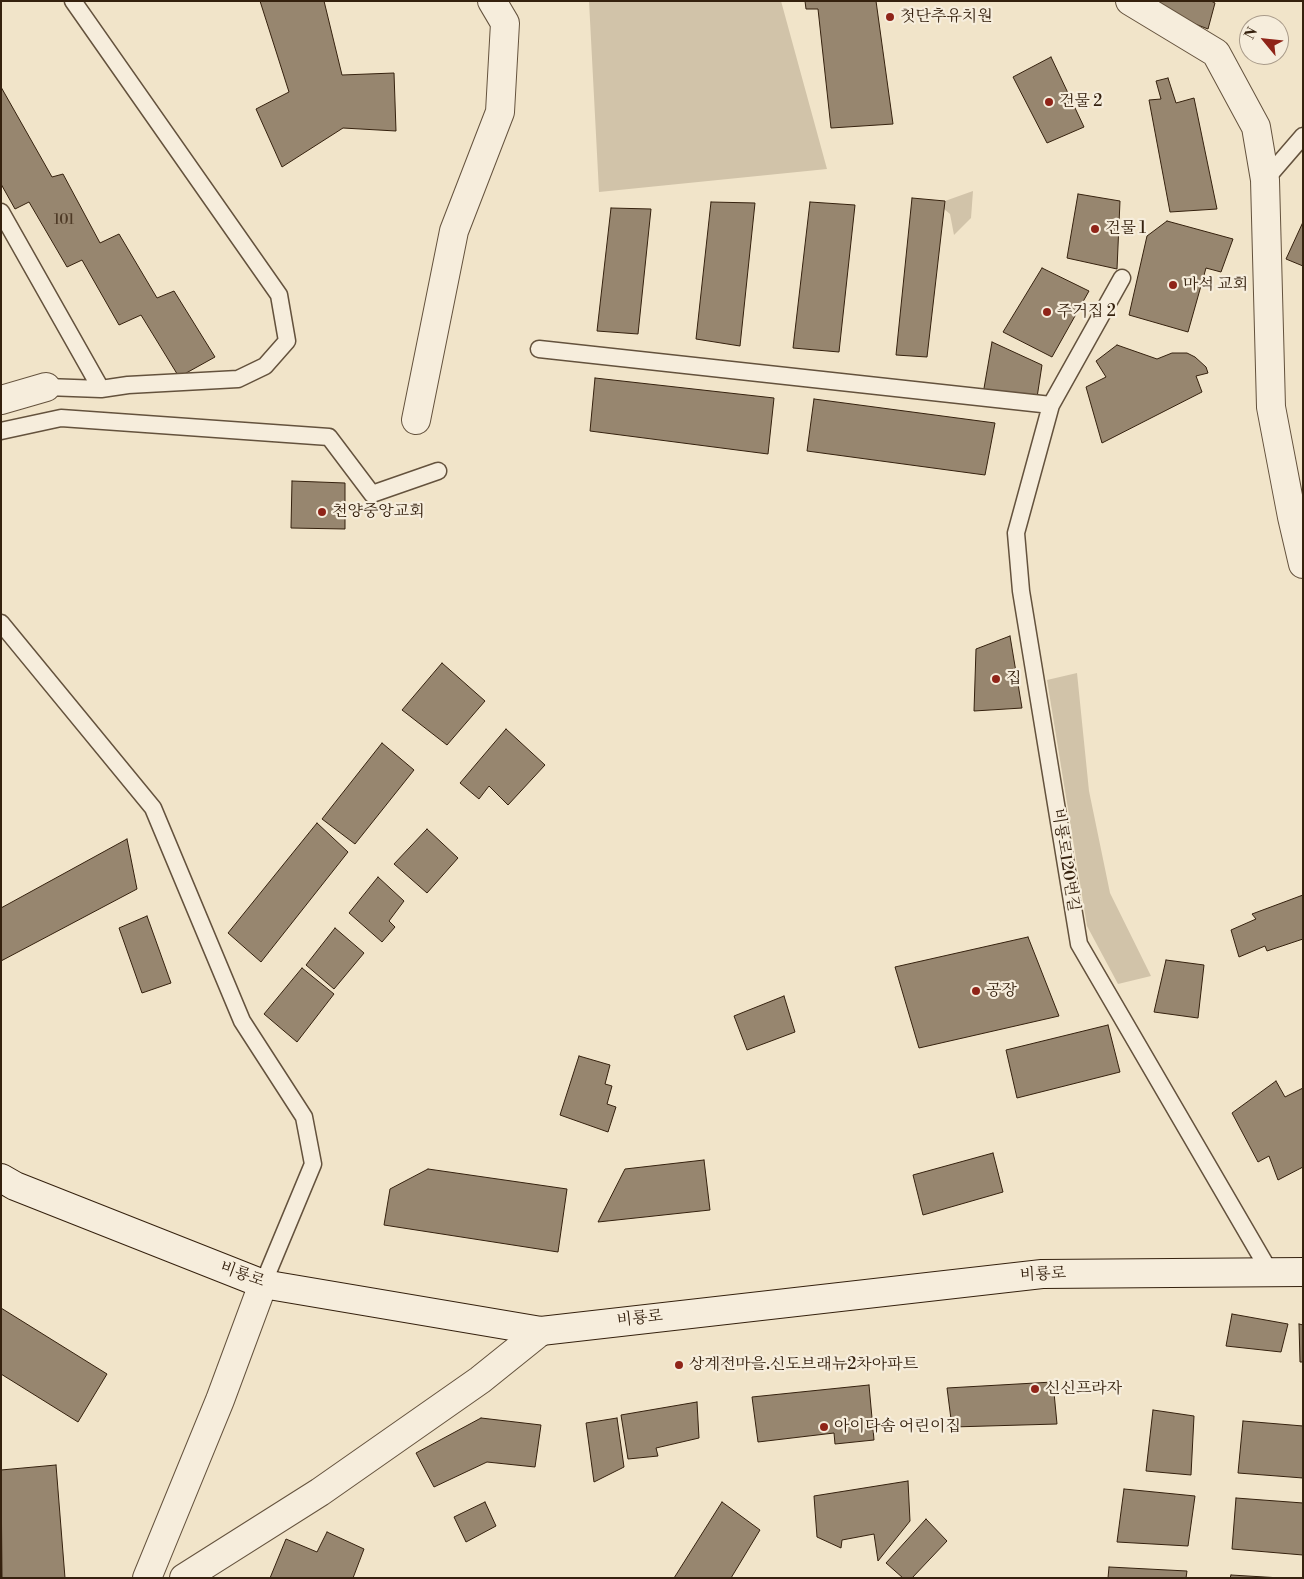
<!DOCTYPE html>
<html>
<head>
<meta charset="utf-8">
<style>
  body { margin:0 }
  #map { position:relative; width:1304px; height:1579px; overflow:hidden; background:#f1e4c9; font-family:"Libre Bodoni",serif }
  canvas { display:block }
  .frame { position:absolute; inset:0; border:2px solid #35210e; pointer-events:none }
  .north { position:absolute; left:1239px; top:15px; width:50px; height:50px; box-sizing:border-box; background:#f6eddc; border:1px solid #a99b8a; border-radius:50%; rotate:298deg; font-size:14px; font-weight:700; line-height:20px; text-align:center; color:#35210e }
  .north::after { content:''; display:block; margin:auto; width:18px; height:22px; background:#8f2418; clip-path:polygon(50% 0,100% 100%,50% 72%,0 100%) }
</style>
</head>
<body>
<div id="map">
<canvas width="1304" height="1579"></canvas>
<div class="frame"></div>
<div class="north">N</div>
</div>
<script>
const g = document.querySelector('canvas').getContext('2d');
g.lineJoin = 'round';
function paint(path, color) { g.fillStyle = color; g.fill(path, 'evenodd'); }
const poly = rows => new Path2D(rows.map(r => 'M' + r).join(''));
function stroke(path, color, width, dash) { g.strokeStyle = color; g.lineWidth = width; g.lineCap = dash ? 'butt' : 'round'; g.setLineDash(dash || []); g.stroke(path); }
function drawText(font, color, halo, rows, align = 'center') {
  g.font = font + ' "Libre Bodoni","Noto Serif KR",serif'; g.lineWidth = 4.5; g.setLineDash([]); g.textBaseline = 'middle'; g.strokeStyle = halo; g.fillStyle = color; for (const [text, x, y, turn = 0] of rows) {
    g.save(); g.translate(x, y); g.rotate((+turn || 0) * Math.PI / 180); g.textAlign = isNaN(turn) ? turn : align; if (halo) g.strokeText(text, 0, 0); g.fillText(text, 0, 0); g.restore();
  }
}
const green = poly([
  [589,1,781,1,827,169,599,192],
  [973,191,971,218,954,235,950,214,944,209,945,201],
  [1077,673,1089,791,1110,893,1151,976,1118,984,1087,926,1047,680]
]);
const building = poly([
  [260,1,324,1,342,75,394,73,396,131,343,128,282,167,256,109,289,92,260,1],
  [805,1,876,1,893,124,831,128,818,9,806,9,805,1],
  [1148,1,1211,1,1215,3,1208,29,1159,10,1148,1],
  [1051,57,1084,127,1047,143,1013,77,1051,57],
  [1168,78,1176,103,1194,98,1217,209,1170,212,1149,100,1161,99,1156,81,1168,78],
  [1,87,52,177,63,174,100,243,119,234,157,298,174,291,215,357,179,377,141,315,119,325,82,260,67,267,29,202,15,209,1,184,1,87],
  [1078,194,1120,201,1117,269,1067,258,1078,194],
  [912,198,945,201,927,357,896,355,912,198],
  [711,202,755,203,740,346,696,339,711,202],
  [810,202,855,205,839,352,793,348,810,202],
  [611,208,651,209,638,334,597,331,611,208],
  [1167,221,1233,239,1221,272,1206,268,1188,332,1129,315,1147,236,1167,221],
  [1303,222,1303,266,1286,259,1303,222],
  [1042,268,1089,291,1052,357,1003,332,1042,268],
  [992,342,1042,365,1036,404,983,394,992,342],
  [1117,345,1157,359,1172,353,1187,353,1195,357,1206,367,1208,373,1196,376,1202,392,1102,443,1086,387,1106,377,1096,361,1117,345],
  [595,378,774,398,768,454,590,431,595,378],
  [814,399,995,423,985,475,807,451,814,399],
  [292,481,345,483,345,529,291,528,292,481],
  [1010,636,1022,708,974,711,976,649,1010,636],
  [442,663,485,701,447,745,402,710,442,663],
  [506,729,545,765,508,805,489,786,479,799,460,783,506,729],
  [382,743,414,770,355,844,322,819,382,743],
  [317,823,348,852,261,962,228,933,317,823],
  [427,829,458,858,427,893,394,864,427,829],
  [127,839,137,889,1,961,1,908,127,839],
  [378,877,404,901,389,921,395,927,382,942,349,913,378,877],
  [1303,895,1303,939,1267,951,1265,946,1239,957,1231,930,1256,919,1252,914,1303,895],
  [147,916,171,983,142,993,119,928,147,916],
  [335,928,364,953,334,989,306,965,335,928],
  [1028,937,1059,1016,919,1048,895,967,1028,937],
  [1166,960,1204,965,1198,1018,1154,1012,1166,960],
  [302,968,334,994,297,1042,264,1014,302,968],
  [784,996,795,1032,747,1050,734,1016,784,996],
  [1108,1025,1120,1072,1017,1098,1006,1050,1108,1025],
  [579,1056,610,1065,605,1084,612,1086,607,1104,616,1107,608,1132,560,1115,579,1056],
  [1276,1081,1285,1097,1303,1088,1303,1167,1278,1180,1269,1156,1258,1162,1232,1113,1276,1081],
  [993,1153,1003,1192,923,1215,913,1175,993,1153],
  [704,1160,710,1210,598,1222,625,1169,704,1160],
  [428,1169,567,1189,558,1252,384,1225,390,1189,428,1169],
  [1,1308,107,1374,78,1422,1,1374,1,1308],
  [1232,1314,1288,1324,1281,1352,1226,1346,1232,1314],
  [1299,1324,1303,1325,1303,1362,1300,1362,1299,1324],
  [1053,1382,1057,1424,952,1427,947,1388,1053,1382],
  [869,1385,874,1440,835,1444,834,1433,758,1442,752,1397,869,1385],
  [697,1402,699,1438,656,1448,658,1456,628,1459,621,1415,697,1402],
  [1153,1410,1194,1416,1191,1475,1146,1471,1153,1410],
  [481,1418,541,1425,535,1467,487,1462,434,1487,416,1453,481,1418],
  [617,1418,624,1467,594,1482,586,1423,617,1418],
  [1243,1421,1303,1426,1303,1478,1238,1473,1243,1421],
  [56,1465,65,1578,2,1578,1,1470,56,1465],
  [908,1481,910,1521,878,1561,874,1534,842,1540,841,1548,817,1537,814,1496,908,1481],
  [1124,1489,1195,1496,1188,1546,1117,1542,1124,1489],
  [1236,1498,1303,1503,1303,1555,1232,1549,1236,1498],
  [485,1502,496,1526,466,1542,454,1517,485,1502],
  [722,1502,760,1530,731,1578,674,1578,722,1502],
  [926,1519,947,1541,912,1578,903,1578,886,1563,926,1519],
  [327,1532,364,1549,353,1578,270,1578,286,1539,317,1552,327,1532],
  [1109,1567,1187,1571,1186,1578,1108,1578,1109,1567],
  [1231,1575,1281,1578,1230,1578,1231,1575]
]);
const lane = poly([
  [1265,180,1303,136],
  [1,212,101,389],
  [1122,278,1051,405,1016,533,1021,591,1079,944,1270,1272],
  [539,349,1051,405],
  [46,387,101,389,128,385,238,379,265,366,287,341,279,295,73,1],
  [1,431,61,418,329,437,372,494,438,471],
  [1,623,153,808,242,1021,304,1117,313,1164,263,1284]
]);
const street = poly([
  [1130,1,1216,53,1256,127,1265,180,1271,407,1292,517,1303,564],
  [1,400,46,387],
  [416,420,454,231,500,112,505,23,492,1],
  [147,1578,220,1400,263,1284],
  [184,1578,320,1492,480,1380,541,1331]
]);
const secondary = poly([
  [1,1178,15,1186,263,1284,541,1331,1042,1274,1303,1272]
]);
const markers = [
  [890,17,5,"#8f2418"],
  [1049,102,5,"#8f2418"],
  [1095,229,5,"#8f2418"],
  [1173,285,5,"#8f2418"],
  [1047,312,5,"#8f2418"],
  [322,512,5,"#8f2418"],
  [996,679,5,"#8f2418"],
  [976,991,5,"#8f2418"],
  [679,1365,5,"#8f2418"],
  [1035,1389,5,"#8f2418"],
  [824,1427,5,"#8f2418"]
];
const numberNames = [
  ["101",64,221]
];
const poiNames = [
  ["첫단추유치원",900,17],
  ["건물 2",1059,102],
  ["건물 1",1105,229],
  ["마석 교회",1183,285],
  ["주거집 2",1057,312],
  ["천양중앙교회",332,512],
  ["집",1006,679],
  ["공장",986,991],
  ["상계전마을.신도브래뉴2차아파트",689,1365],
  ["신신프라자",1045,1389],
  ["아이다솜 어린이집",834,1427]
];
const streetNames = [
  ["비룡로120번길",1065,860,81],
  ["비룡로",242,1275,20],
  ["비룡로",1043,1275,-3],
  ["비룡로",640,1319,-6]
];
paint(green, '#d1c3a9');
paint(building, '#97866f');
stroke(building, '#35210e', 1);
stroke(lane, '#64523d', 19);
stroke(street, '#64523d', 30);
stroke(secondary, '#35210e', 30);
stroke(lane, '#f6eddc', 16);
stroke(street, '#f6eddc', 28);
stroke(secondary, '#f6eddc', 28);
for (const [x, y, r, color] of markers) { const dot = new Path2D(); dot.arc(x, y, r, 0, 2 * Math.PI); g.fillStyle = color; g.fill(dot); stroke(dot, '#f6eddc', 2); }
drawText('14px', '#4e3a26', null, numberNames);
drawText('16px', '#35210e', '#f6eddc', poiNames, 'left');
drawText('16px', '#35210e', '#f6eddc', streetNames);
</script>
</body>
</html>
